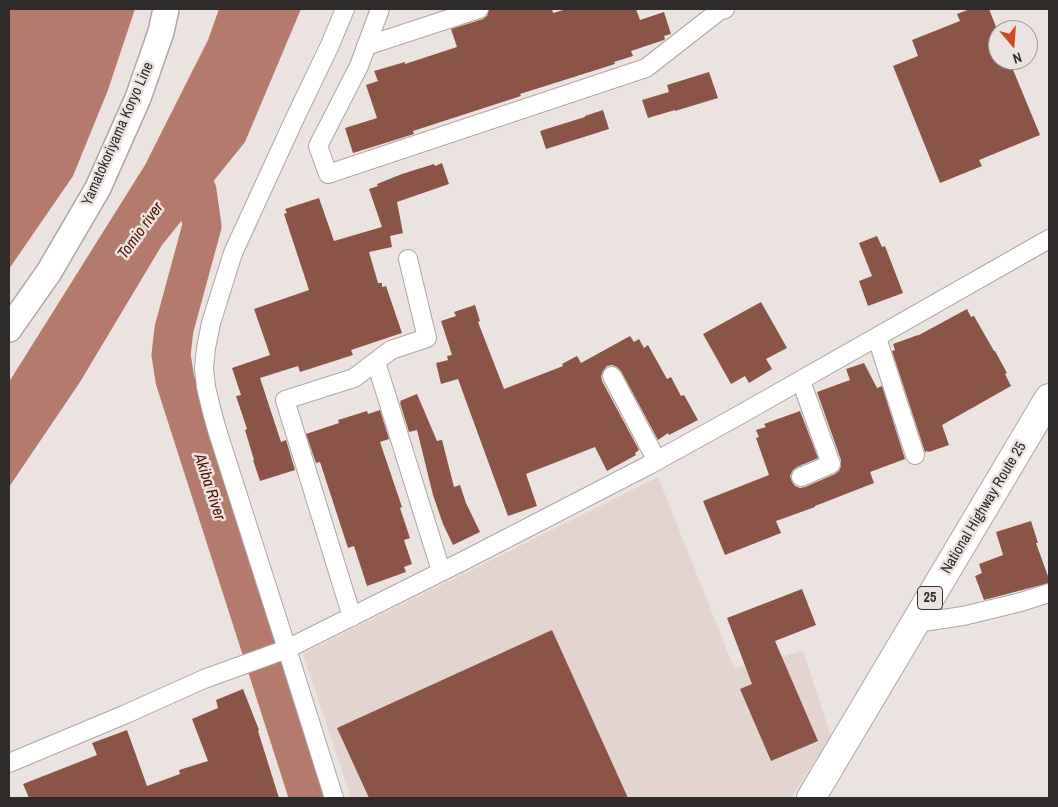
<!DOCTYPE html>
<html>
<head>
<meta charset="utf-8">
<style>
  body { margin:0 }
  #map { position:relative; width:1058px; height:807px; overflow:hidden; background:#ebe3e0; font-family:"Archivo Narrow",sans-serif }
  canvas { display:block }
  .frame { position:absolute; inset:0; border:10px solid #2e2b2a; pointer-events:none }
  .north { position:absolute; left:988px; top:20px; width:50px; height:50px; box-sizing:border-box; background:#ebe3e0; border:1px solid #9f9997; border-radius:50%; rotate:162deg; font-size:14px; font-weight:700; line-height:20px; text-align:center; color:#2e2b2a }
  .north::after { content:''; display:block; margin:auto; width:18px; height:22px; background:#d24921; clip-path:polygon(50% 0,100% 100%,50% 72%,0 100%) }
</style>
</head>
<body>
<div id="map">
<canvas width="1058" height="807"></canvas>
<div class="frame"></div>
<div class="north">N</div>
</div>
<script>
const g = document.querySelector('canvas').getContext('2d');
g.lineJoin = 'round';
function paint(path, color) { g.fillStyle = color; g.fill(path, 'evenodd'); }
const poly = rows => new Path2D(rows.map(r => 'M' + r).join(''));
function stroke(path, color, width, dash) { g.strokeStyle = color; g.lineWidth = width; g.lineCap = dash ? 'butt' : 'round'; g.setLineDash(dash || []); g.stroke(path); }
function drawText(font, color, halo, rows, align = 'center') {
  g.font = font + ' "Archivo Narrow",sans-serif'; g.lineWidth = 5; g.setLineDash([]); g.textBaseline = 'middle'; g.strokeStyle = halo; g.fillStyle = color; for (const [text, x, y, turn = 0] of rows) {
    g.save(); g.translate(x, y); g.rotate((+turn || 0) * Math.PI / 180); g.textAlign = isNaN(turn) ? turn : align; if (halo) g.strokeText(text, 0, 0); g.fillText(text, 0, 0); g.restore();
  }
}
const built = poly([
  [658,477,734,668,803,651,831,736,791,798,351,798,303,654]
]);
const water = poly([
  [9,9,135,9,108,90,73,176,9,269],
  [219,9,301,9,245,142,162,245,80,382,9,487,9,382,145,165,208,40]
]);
const river = poly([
  [183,176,197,191,202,226,174,329,171,355,175,380,309,798]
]);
const building = poly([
  [489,9,552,9,553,13,567,9,636,9,640,20,664,12,671,34,664,36,665,39,664,40,631,51,633,56,614,62,615,64,520,94,521,96,413,131,414,134,353,153,345,128,377,118,366,85,378,81,374,71,405,62,405,64,457,47,451,29,483,19,487,16],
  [970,9,989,9,998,32,998,60,1009,60,1040,135,979,160,982,166,940,183,893,66,918,56,912,40,960,21,957,14],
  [709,72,718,98,675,111,675,110,648,118,642,100,669,92,667,85],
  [603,110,609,129,546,149,540,131,585,117,585,116],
  [442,163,449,184,397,202,403,233,390,236,392,247,369,252,378,283,382,283,382,287,386,286,402,333,351,350,353,355,300,372,298,366,260,378,281,442,286,440,295,470,260,481,253,460,254,460,245,430,247,429,236,396,241,395,232,368,270,355,254,309,309,290,284,214,287,213,285,209,319,198,334,241,382,227,369,189,378,186,377,184,402,174,434,164,435,166],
  [877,236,882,247,885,246,903,293,868,306,859,281,872,276,859,243],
  [761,302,787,348,766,359,772,369,749,383,745,376,731,384,703,334],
  [475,305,480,321,478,322,504,389,563,366,562,364,577,356,581,363,630,336,634,342,639,339,644,348,648,345,667,379,671,377,681,396,684,395,698,420,669,435,668,433,658,440,621,371,617,367,612,365,607,366,603,371,601,376,602,381,639,450,635,453,636,455,607,471,595,447,526,474,537,506,508,516,458,379,441,384,436,363,448,360,447,356,452,355,441,321,456,316,454,312],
  [967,309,971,317,974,316,994,351,995,351,1007,373,1005,374,1011,386,942,425,949,445,929,452,928,451,925,452,892,351,895,350,893,344,918,335,919,335],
  [864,363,877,388,882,386,905,459,870,472,874,483,815,506,815,507,776,521,781,533,725,555,703,501,769,475,756,438,759,437,756,430,766,427,764,424,800,411,818,458,797,467,793,470,790,476,792,482,795,486,800,488,805,487,835,474,839,471,841,466,841,460,817,392,850,380,846,369],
  [417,394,437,441,442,440,454,487,460,485,466,503,480,532,453,545,443,524,433,495,417,430,409,432,400,403,401,403,400,401],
  [380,410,389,439,380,442,402,507,400,508,410,538,404,540,412,564,404,567,406,572,367,586,354,546,348,548,320,462,316,463,306,434,339,423,338,420,367,411,368,414],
  [1031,521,1038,543,1036,543,1049,579,1049,583,984,600,975,576,982,573,979,564,1003,555,996,532],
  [802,589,816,625,775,641,818,741,771,761,740,689,752,684,727,618],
  [552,630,628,798,369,798,337,728],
  [243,689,259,730,258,731,279,798,29,798,23,784,97,755,92,743,127,730,147,786,180,774,179,770,208,761,192,719,218,708,216,700]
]);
const minor = poly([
  [380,9,359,66,318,146,328,174,646,68,719,11,725,9],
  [366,46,479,9],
  [877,338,915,455],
  [376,362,441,571],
  [612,376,657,461],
  [801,381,831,464,801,477],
  [352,617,285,400,354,378,391,350,427,338,408,259],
  [916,623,963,616,1021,602,1049,593],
  [9,763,126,714,204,679,287,649,465,560,647,466,736,417,1049,239],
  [334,798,287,649,217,430,211,408,206,387,204,368,206,348,211,323,233,253,295,118,330,45,345,9]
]);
const secondary = poly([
  [9,329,49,272,98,188,138,98,161,32,166,9]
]);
const trunk = poly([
  [811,798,1049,398]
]);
const shields = [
  [930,598,25]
];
const shieldNames = [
  ["25",930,598]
];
const streetNames = [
  ["Yamatokoriyama Koryo Line",118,134,-66],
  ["National Highway Route 25",984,508,-59]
];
const waterNames = [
  ["Tomio river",141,231,-54],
  ["Akiba River",209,487,72]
];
paint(built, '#e3d4cf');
paint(water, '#b47b6c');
stroke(river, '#b47b6c', 39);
paint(building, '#8a5546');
stroke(minor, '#ada6a4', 20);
stroke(secondary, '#ada6a4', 28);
stroke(trunk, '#ada6a4', 30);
stroke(minor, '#fff', 18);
stroke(secondary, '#fff', 25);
stroke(trunk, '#fff', 28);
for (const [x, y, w] of shields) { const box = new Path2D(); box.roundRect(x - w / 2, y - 11.5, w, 23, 4); g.fillStyle = '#ebe3e0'; g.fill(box); stroke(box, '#2e2b2a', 1); }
drawText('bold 14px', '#2e2b2a', null, shieldNames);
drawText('15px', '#2e2b2a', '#ebe3e0', streetNames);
drawText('italic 16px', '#561100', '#ebe3e0', waterNames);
</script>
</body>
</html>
